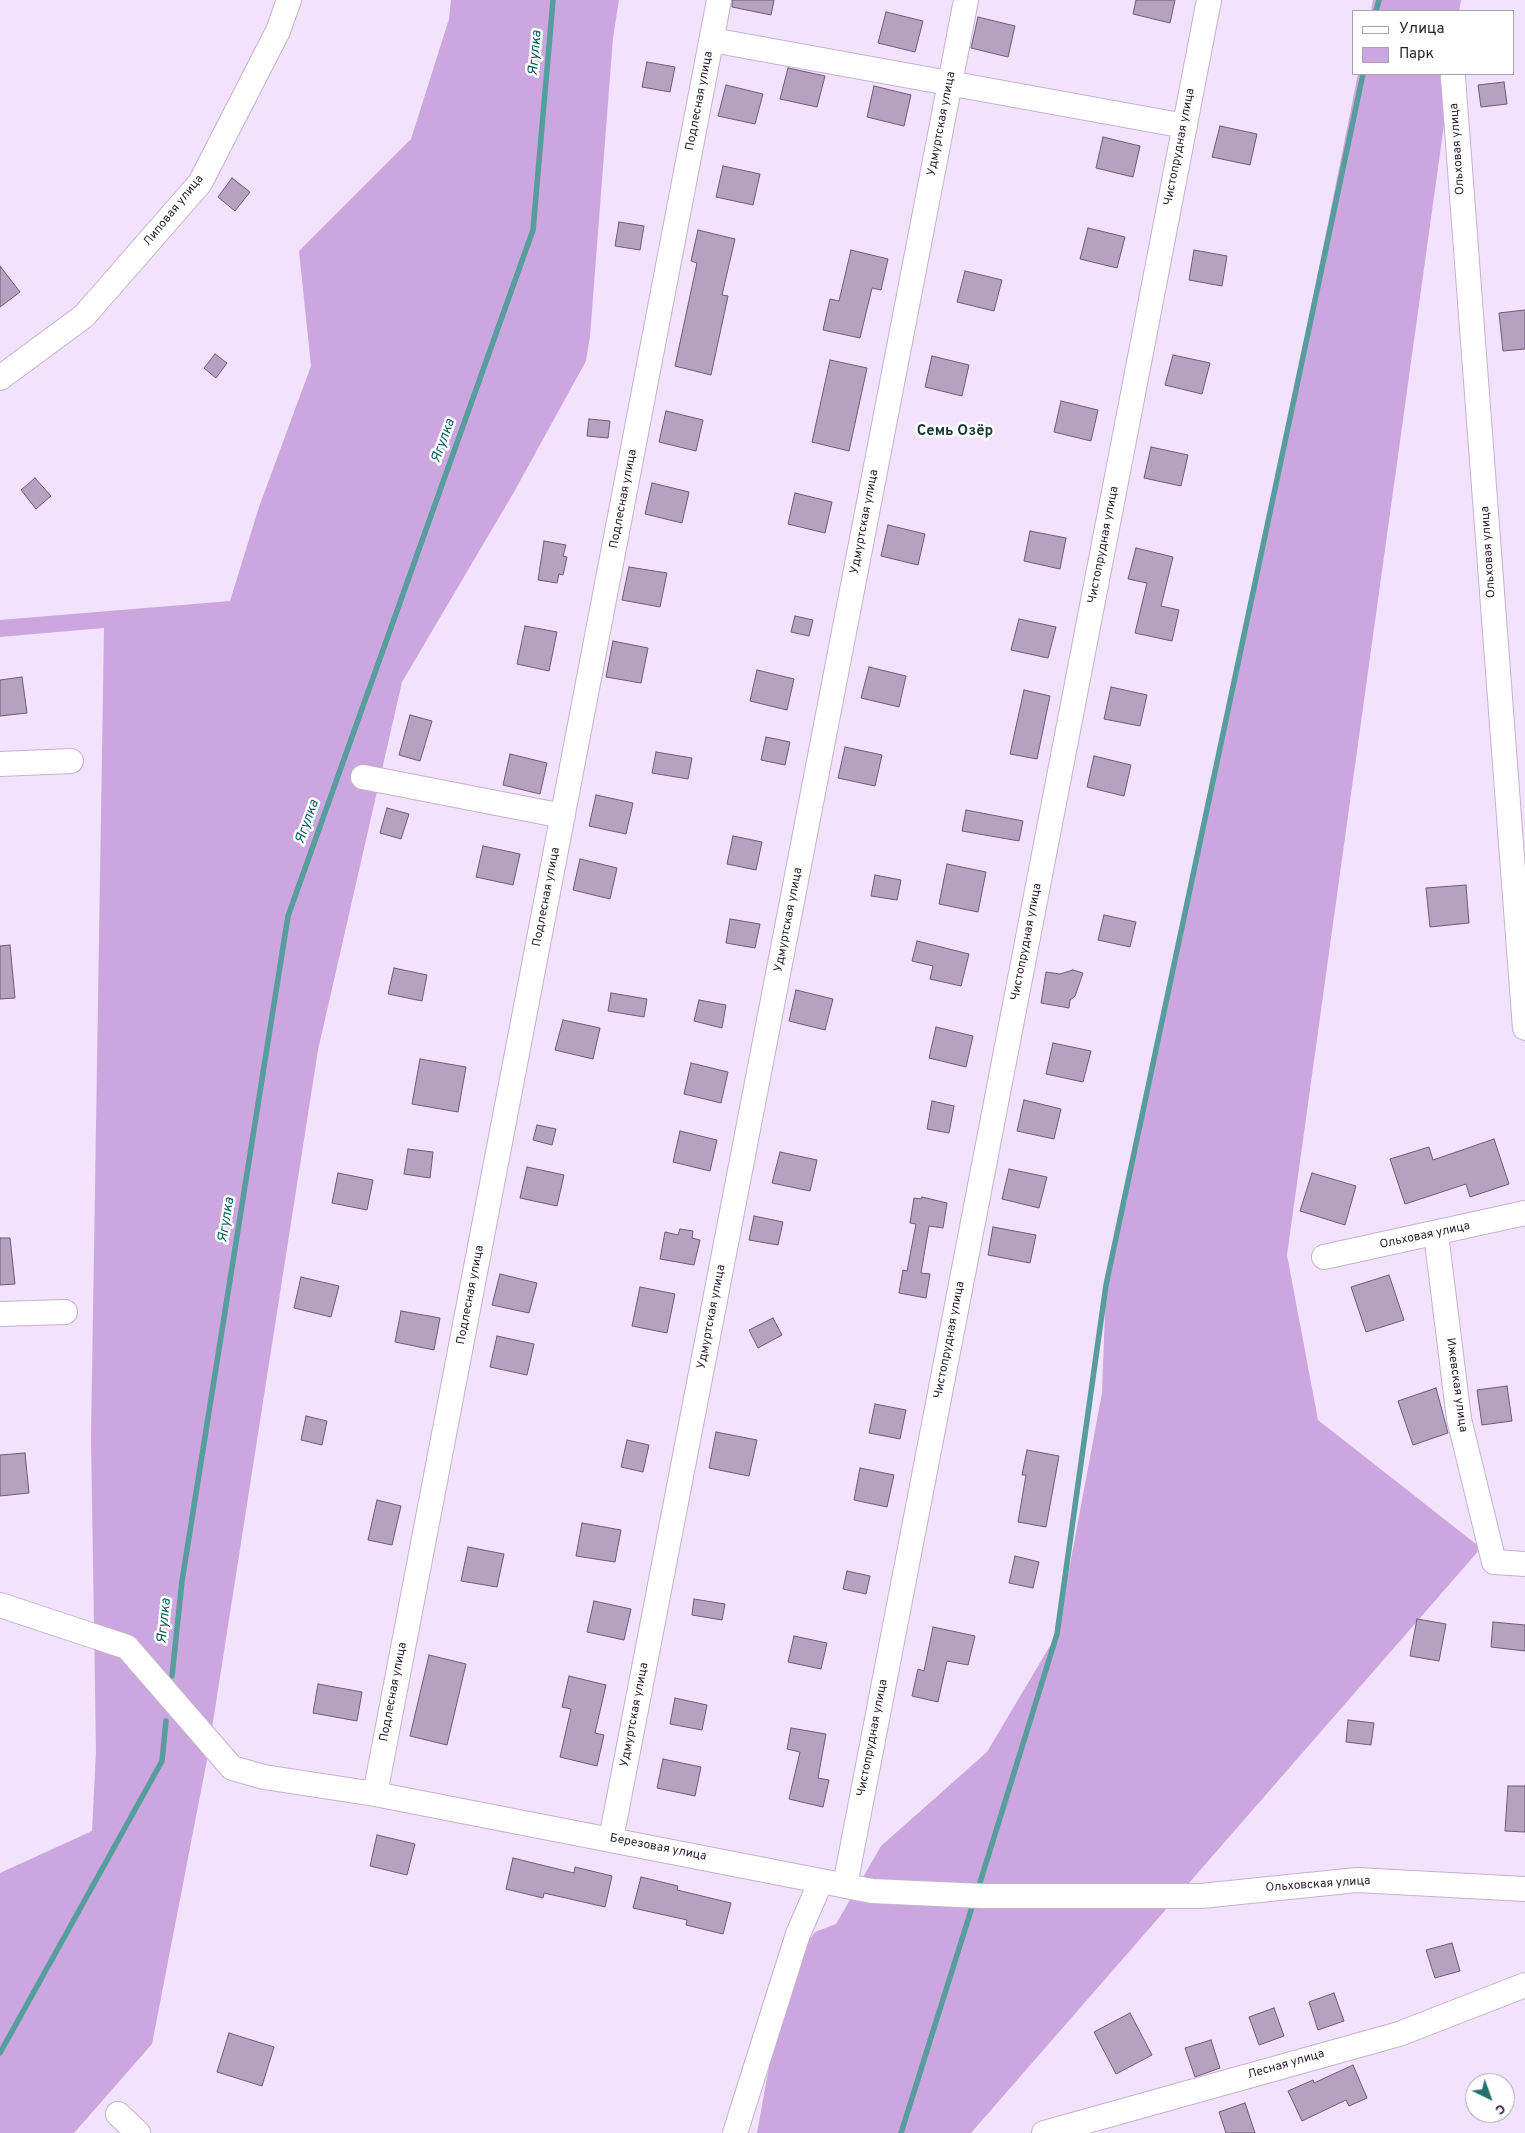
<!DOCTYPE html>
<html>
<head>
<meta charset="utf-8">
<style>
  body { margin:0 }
  #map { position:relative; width:1525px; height:2133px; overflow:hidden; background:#f3e2fc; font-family:Overpass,sans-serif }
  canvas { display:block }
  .legend { position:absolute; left:1352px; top:10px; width:162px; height:65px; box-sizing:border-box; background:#fff; border:1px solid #a8a5aa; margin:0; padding:6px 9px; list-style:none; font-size:15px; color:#261e2a }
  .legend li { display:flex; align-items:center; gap:10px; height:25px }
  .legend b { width:25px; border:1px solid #a8a5aa }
  .north { position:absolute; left:1465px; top:2073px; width:50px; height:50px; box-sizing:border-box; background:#fff; border:1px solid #a8a5aa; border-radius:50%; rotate:138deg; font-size:14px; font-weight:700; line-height:20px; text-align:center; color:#261e2a }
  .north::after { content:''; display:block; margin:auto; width:18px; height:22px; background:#26706d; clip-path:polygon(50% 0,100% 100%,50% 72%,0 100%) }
</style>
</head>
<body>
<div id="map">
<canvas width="1525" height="2133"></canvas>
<ul class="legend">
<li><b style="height:6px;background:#fff"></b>Улица</li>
<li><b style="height:14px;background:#cca6df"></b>Парк</li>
</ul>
<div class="north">С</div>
</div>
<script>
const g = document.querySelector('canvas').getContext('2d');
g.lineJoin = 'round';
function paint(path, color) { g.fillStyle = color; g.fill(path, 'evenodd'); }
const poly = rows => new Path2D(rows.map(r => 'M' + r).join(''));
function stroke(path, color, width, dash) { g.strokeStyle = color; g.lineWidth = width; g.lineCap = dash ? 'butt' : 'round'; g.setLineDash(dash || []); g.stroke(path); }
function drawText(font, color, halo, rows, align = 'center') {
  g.font = font + ' Overpass,sans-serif'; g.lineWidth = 5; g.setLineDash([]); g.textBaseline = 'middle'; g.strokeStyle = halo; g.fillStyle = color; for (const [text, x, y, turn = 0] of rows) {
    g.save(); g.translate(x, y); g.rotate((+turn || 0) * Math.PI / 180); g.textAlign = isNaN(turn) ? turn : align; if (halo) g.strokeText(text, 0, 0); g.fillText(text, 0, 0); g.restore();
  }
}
const green = poly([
  [451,0,619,0,613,38,590,336,586,361,514,492,402,682,318,1050,207,1760,152,2044,74,2133,0,2133,0,1873,92,1831,96,1752,91,1437,104,628,0,637,0,620,230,601,259,507,311,366,299,251,411,139,449,19],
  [1373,0,1461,0,1459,11,1371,11],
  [1358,74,1451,74,1287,1255,1318,1420,1481,1548,971,2133,757,2133,786,1972,815,1932,836,1924,881,1846,987,1752,1057,1634,1102,1393,1106,1285,1263,546]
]);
const stream = poly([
  [1376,11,1379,0],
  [172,1676,182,1581,288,916,533,230,553,0],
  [978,1889,1057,1634,1106,1285,1363,74],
  [0,2053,162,1761,166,1721],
  [901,2133,973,1904]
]);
const building = poly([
  [732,0,774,0,771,15,732,7,732,0],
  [1136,0,1175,0,1170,23,1133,14,1136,0],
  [886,12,923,21,915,52,878,43,886,12],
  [978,17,1015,26,1008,57,971,48,978,17],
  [647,62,675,67,670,92,642,87,647,62],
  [788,68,825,76,817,107,780,99,788,68],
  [1504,82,1507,104,1481,107,1478,85,1504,82],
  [726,85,763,94,755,124,718,116,726,85],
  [874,86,911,95,904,126,867,117,874,86],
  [1220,126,1257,134,1250,165,1212,157,1220,126],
  [1103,137,1140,146,1133,177,1096,168,1103,137],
  [723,166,760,174,753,205,716,197,723,166],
  [232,178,250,192,235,211,218,197,232,178],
  [619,222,644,226,640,250,615,246,619,222],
  [1088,228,1125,237,1117,268,1080,259,1088,228],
  [698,230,735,239,722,295,728,296,711,375,675,366,697,263,691,261,698,230],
  [851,250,888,259,881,290,872,288,860,338,823,330,830,299,839,301,851,250],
  [1194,250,1227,256,1222,286,1189,280,1194,250],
  [0,266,20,292,0,307,0,266],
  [965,271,1002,280,994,311,957,302,965,271],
  [1525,310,1525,349,1503,351,1499,313,1525,310],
  [215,354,227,363,216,378,204,368,215,354],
  [1173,355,1210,363,1202,394,1165,385,1173,355],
  [932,356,969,365,962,396,925,387,932,356],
  [830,360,867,368,849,451,812,442,830,360],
  [1061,401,1098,410,1091,441,1054,432,1061,401],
  [666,411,703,420,696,451,659,442,666,411],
  [589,419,610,421,608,438,587,436,589,419],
  [1151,447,1188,455,1181,486,1144,478,1151,447],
  [35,478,51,496,36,509,21,490,35,478],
  [652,483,689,492,682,523,645,514,652,483],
  [795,493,832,502,825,533,788,524,795,493],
  [888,525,925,534,918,565,881,556,888,525],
  [1030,531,1066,538,1060,569,1024,561,1030,531],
  [544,541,566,545,563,556,567,557,563,575,559,574,557,583,538,580,544,541],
  [1136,548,1173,557,1161,606,1179,610,1172,641,1135,633,1147,583,1128,579,1136,548],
  [629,567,667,573,660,607,622,600,629,567],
  [795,616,813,620,809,636,791,632,795,616],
  [1019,619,1056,627,1048,658,1011,650,1019,619],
  [525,626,557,632,549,671,517,664,525,626],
  [613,641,648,648,641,683,606,677,613,641],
  [869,667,906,676,899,707,861,698,869,667],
  [757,670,794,679,787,710,750,701,757,670],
  [22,677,27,713,0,716,0,680,22,677],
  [1111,687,1147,695,1140,726,1104,719,1111,687],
  [1024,690,1050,696,1037,759,1010,754,1024,690],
  [410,715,432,721,420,761,399,755,410,715],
  [766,737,790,742,785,765,761,760,766,737],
  [845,747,882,755,875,786,838,778,845,747],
  [656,752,692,758,688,779,652,773,656,752],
  [510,754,547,763,540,794,503,785,510,754],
  [1094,756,1131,765,1124,796,1087,787,1094,756],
  [596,795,633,803,626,834,589,826,596,795],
  [387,808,409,814,401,839,380,833,387,808],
  [966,810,1023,821,1019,841,962,831,966,810],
  [733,836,762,842,756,870,727,864,733,836],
  [483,846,520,854,513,885,476,877,483,846],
  [580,859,617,868,610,899,573,890,580,859],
  [947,864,986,872,978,912,939,904,947,864],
  [875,875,901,880,897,900,871,896,875,875],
  [1466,885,1469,923,1430,927,1426,888,1466,885],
  [1104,915,1136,922,1130,947,1098,940,1104,915],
  [730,919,760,924,755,948,726,943,730,919],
  [917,941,969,954,961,986,930,979,933,966,912,961,917,941],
  [10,945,15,998,0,999,0,946,10,945],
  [394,968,427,975,422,1001,388,994,394,968],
  [1073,970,1083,973,1075,996,1070,1000,1069,1008,1041,1003,1046,972,1060,974,1073,970],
  [796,990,833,999,825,1030,789,1021,796,990],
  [611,993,647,999,644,1017,608,1011,611,993],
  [699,1000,726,1005,722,1028,694,1021,699,1000],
  [563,1020,600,1028,593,1059,555,1050,563,1020],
  [936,1027,973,1036,966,1067,929,1058,936,1027],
  [1053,1043,1091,1051,1083,1082,1046,1074,1053,1043],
  [420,1059,466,1067,458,1112,412,1104,420,1059],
  [691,1063,728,1072,721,1103,684,1094,691,1063],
  [1024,1100,1061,1109,1054,1139,1017,1131,1024,1100],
  [932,1101,954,1106,949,1133,927,1129,932,1101],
  [537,1125,556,1129,552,1145,533,1140,537,1125],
  [680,1131,717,1140,710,1171,673,1162,680,1131],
  [1494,1139,1509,1184,1470,1197,1466,1184,1405,1204,1390,1159,1429,1147,1433,1160,1494,1139],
  [408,1149,433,1152,430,1178,404,1174,408,1149],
  [780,1152,817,1160,810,1191,772,1183,780,1152],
  [527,1167,564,1175,557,1206,520,1198,527,1167],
  [1009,1169,1047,1177,1039,1208,1002,1199,1009,1169],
  [338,1173,373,1180,367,1210,332,1203,338,1173],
  [1312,1173,1356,1186,1345,1225,1300,1211,1312,1173],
  [922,1197,947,1203,943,1228,929,1226,921,1273,930,1274,926,1298,899,1293,903,1270,907,1271,916,1224,910,1223,914,1198,921,1199,922,1197],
  [754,1216,783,1222,778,1245,749,1240,754,1216],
  [993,1227,1036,1235,1030,1263,988,1255,993,1227],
  [680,1229,693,1231,692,1238,700,1240,694,1265,660,1259,665,1232,678,1235,680,1229],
  [0,1238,10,1238,15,1284,0,1285,0,1238],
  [500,1274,537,1283,529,1313,492,1305,500,1274],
  [1389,1275,1404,1320,1366,1332,1351,1287,1389,1275],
  [301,1277,339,1286,331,1317,294,1308,301,1277],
  [640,1287,675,1294,667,1333,632,1326,640,1287],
  [401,1311,440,1318,434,1350,395,1342,401,1311],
  [773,1318,782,1335,758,1348,749,1330,773,1318],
  [497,1336,534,1344,527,1375,490,1367,497,1336],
  [1507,1386,1512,1421,1482,1425,1477,1390,1507,1386],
  [1436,1388,1448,1433,1413,1445,1398,1401,1436,1388],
  [875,1404,906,1410,900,1439,869,1433,875,1404],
  [306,1416,327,1421,322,1445,301,1440,306,1416],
  [716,1432,757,1440,749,1476,709,1468,716,1432],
  [627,1440,649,1445,643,1472,621,1467,627,1440],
  [1027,1450,1059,1456,1046,1527,1018,1522,1026,1475,1022,1475,1027,1450],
  [25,1453,29,1493,0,1496,0,1455,25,1453],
  [860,1468,894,1475,887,1507,854,1500,860,1468],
  [377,1500,401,1506,392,1545,368,1540,377,1500],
  [582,1523,621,1530,615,1562,576,1556,582,1523],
  [468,1547,504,1554,497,1587,461,1581,468,1547],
  [1015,1556,1039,1562,1033,1588,1009,1583,1015,1556],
  [847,1571,870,1576,866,1594,843,1589,847,1571],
  [694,1599,725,1604,722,1620,692,1615,694,1599],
  [594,1601,631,1609,624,1640,587,1632,594,1601],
  [1417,1619,1446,1624,1439,1661,1410,1656,1417,1619],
  [1493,1622,1525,1625,1525,1651,1491,1647,1493,1622],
  [933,1627,975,1636,968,1665,947,1661,938,1702,912,1696,918,1669,924,1671,933,1627],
  [794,1636,827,1643,821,1669,788,1662,794,1636],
  [429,1655,466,1664,447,1745,410,1736,429,1655],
  [569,1676,606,1685,595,1733,604,1735,597,1766,560,1757,571,1709,562,1707,569,1676],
  [318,1684,362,1692,357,1721,313,1713,318,1684],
  [675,1698,707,1705,702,1730,670,1724,675,1698],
  [1348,1720,1374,1723,1371,1745,1346,1742,1348,1720],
  [791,1728,826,1734,818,1778,829,1780,823,1807,789,1799,800,1752,787,1749,791,1728],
  [663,1759,701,1767,695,1796,657,1788,663,1759],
  [1508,1786,1525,1786,1525,1832,1505,1831,1508,1786],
  [377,1835,415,1844,407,1875,370,1866,377,1835],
  [513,1858,574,1873,575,1867,612,1876,605,1907,544,1893,543,1898,506,1889,513,1858],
  [641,1877,678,1886,677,1890,731,1903,723,1934,686,1925,687,1920,633,1908,641,1877],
  [1452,1943,1460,1971,1435,1978,1426,1950,1452,1943],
  [1334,1993,1344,2021,1318,2030,1309,2002,1334,1993],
  [1274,2008,1284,2036,1259,2045,1249,2017,1274,2008],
  [1130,2013,1152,2055,1116,2074,1094,2032,1130,2013],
  [229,2033,274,2047,262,2086,217,2072,229,2033],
  [1211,2040,1220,2068,1195,2077,1185,2048,1211,2040],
  [1353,2065,1367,2098,1349,2106,1346,2100,1302,2121,1288,2091,1313,2080,1314,2083,1353,2065],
  [1245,2103,1255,2133,1226,2133,1219,2112,1245,2103]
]);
const minor = poly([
  [712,40,1185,126],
  [1453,77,1525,1028],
  [0,378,84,316,200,183,278,31,289,0],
  [0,764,71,761],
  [363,777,563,816],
  [1436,1234,1459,1419,1494,1562,1525,1564],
  [1324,1257,1525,1213],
  [0,1314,65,1312],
  [0,1605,127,1647,232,1768,264,1777,375,1794,872,1891,981,1896,1201,1896,1357,1880,1525,1889],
  [375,1794,719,0],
  [611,1839,966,0],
  [845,1885,1209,0],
  [118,2114,138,2133],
  [735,2133,798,1934,821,1881],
  [1044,2133,1399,2034,1525,1985]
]);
const streetNames = [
  ["Подлесная улица",700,101,-79],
  ["Удмуртская улица",942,124,-79],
  ["Чистопрудная улица",1180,147,-79],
  ["Ольховая улица",1458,149,-94],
  ["Липовая улица",174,211,-51],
  ["Подлесная улица",624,499,-79],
  ["Удмуртская улица",865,522,-79],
  ["Чистопрудная улица",1104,545,-79],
  ["Ольховая улица",1489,552,-94],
  ["Подлесная улица",547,897,-79],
  ["Удмуртская улица",789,920,-79],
  ["Чистопрудная улица",1027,942,-79],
  ["Ольховая улица",1425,1236,-12],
  ["Подлесная улица",471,1295,-79],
  ["Удмуртская улица",712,1317,-79],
  ["Чистопрудная улица",950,1340,-79],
  ["Ижевская улица",1456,1385,82],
  ["Подлесная улица",394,1692,-79],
  ["Удмуртская улица",635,1715,-79],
  ["Чистопрудная улица",873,1738,-79],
  ["Березовая улица",658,1848,11],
  ["Ольховская улица",1318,1885,-4],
  ["Лесная улица",1286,2065,-16]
];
const waterNames = [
  ["Ягулка",536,53,-85],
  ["Ягулка",444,441,-70],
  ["Ягулка",308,822,-70],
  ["Ягулка",227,1220,-81],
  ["Ягулка",165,1621,-84]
];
const quarterNames = [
  ["Семь Озёр",955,432]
];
paint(green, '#cca6df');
stroke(stream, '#579d9d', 5.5);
paint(building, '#b5a1c0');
stroke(building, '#6d5b77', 1);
stroke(minor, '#c6b1d0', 26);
stroke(minor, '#fff', 24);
drawText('12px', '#261e2a', '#fff', streetNames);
drawText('italic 14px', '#005e5b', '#fff', waterNames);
drawText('bold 15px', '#163837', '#fff', quarterNames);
</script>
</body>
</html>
